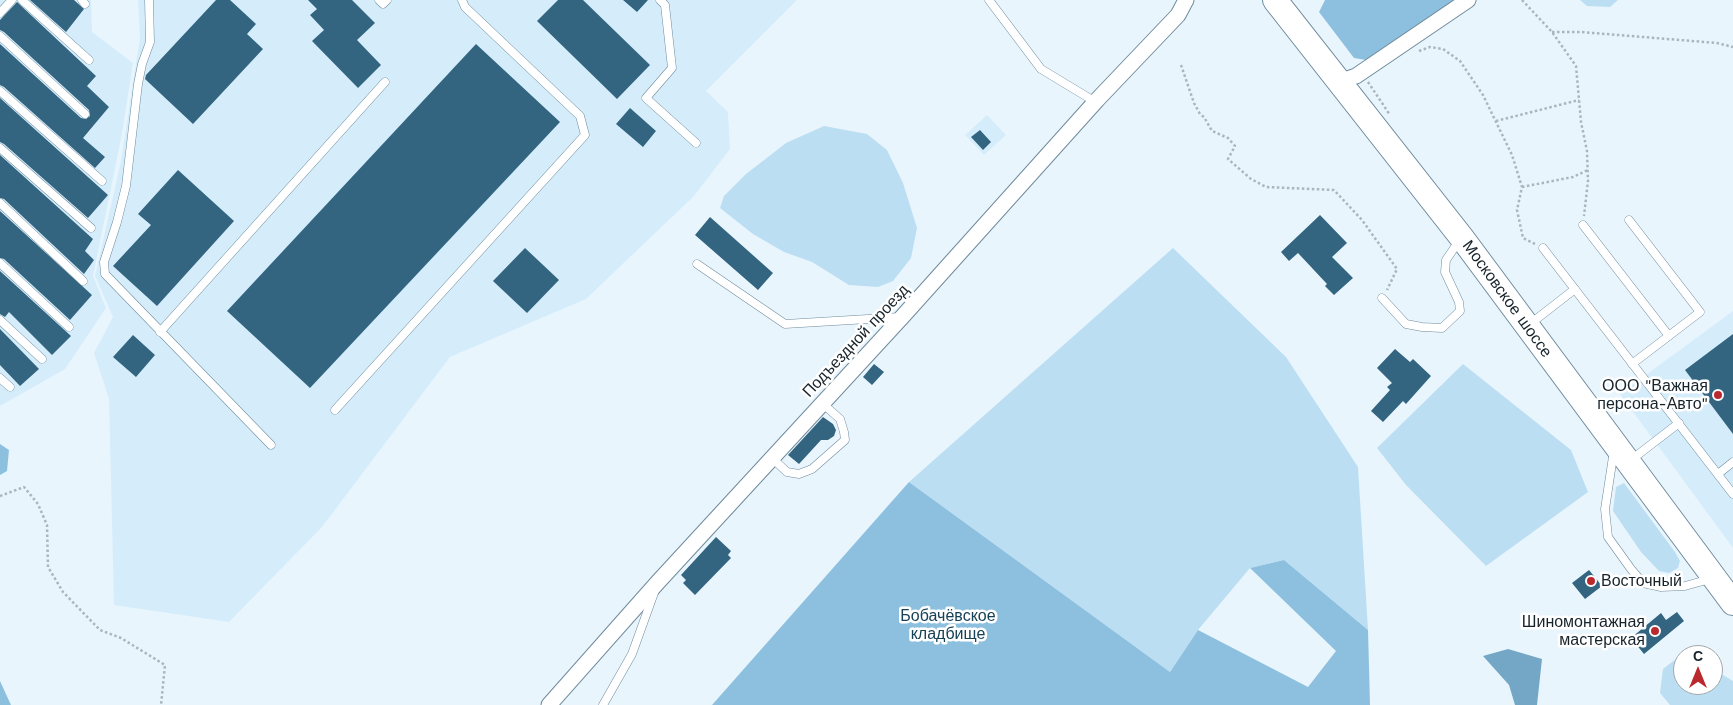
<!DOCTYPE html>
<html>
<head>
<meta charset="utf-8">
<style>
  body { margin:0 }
  #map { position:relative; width:1733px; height:705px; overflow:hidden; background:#e9f5fd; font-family:"Work Sans",sans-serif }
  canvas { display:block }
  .north { position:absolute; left:1673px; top:645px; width:50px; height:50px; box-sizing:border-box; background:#fff; border:1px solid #a2a7aa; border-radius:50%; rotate:0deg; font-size:14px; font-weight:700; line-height:20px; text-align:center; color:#17232a }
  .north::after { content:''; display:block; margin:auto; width:18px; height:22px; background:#b9292d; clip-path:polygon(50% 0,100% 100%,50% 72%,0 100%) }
</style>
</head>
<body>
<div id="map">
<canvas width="1733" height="705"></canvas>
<div class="north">С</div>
</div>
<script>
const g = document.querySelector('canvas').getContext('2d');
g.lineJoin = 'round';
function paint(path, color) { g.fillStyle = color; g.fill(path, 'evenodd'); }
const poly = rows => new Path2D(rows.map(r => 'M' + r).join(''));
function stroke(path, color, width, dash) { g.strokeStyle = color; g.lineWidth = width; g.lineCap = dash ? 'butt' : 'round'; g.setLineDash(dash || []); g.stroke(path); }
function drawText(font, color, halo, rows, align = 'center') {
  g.font = font + ' "Work Sans",sans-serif'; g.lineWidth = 5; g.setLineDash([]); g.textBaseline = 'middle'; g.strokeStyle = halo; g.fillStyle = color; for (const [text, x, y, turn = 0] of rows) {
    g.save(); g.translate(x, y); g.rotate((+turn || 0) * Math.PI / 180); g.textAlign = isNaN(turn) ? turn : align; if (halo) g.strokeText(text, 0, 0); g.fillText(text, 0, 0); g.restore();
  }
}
const built = poly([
  [0,0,91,0,92,32,133,63,122,134,93,276,106,308,65,369,0,406],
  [138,0,797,0,706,91,728,112,730,149,694,196,586,299,450,357,322,527,229,622,114,605,109,399,94,353,113,317,95,276,121,161,140,38],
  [987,115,1006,135,984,155,965,135],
  [1733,311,1733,548,1620,394]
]);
const green = poly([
  [1580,0,1618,0,1610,7,1587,6],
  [824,126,867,134,887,150,903,183,917,228,911,258,893,281,878,287,849,285,812,262,784,252,753,234,720,208,724,196,746,174,786,143],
  [1173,248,1286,357,1358,467,1368,630,1284,560,1250,568,1198,630,1170,672,909,482],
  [1463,364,1571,450,1588,492,1486,566,1406,485,1377,448],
  [1624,483,1675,552,1680,561,1678,568,1669,573,1659,571,1641,552,1613,511,1616,487],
  [1685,652,1689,655,1683,655,1683,685,1713,685,1713,669,1733,681,1733,705,1670,705,1660,693,1663,669]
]);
const forest = poly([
  [1325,0,1457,0,1366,60,1354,58,1319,12],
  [0,444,9,450,7,471,0,475],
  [909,482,1170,672,1198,630,1308,687,1336,651,1250,568,1284,560,1368,630,1370,705,712,705],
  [0,681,11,705,0,705]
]);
const water = poly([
  [1508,649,1542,659,1537,705,1515,705,1509,685,1483,656]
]);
const building = poly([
  [30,0,74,0,84,9,66,32],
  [216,0,230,0,256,24,247,34,263,49,193,124,145,79,146,75],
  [308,0,352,0,375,23,357,40,381,65,358,88,312,41,324,30,310,15,317,9],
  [558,0,583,0,650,65,617,99,537,21],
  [623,0,648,0,637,12],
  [17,2,96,76,87,86,109,107,83,138,105,157,95,168,4,87,0,85,0,44,81,118,86,119,90,116,89,110,4,32,0,30,0,20],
  [476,44,560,122,310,388,227,311],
  [0,98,108,195,88,218,4,144,0,142],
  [630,108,656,131,643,147,616,124],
  [980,130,991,142,983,150,971,137],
  [0,155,93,239,85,251,94,260,84,274,4,199,0,198],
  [178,170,234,221,157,306,113,266,151,225,138,214],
  [0,211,92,295,70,320,4,259,0,258],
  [1320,215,1347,243,1332,257,1353,278,1334,295,1325,286,1327,284,1298,253,1289,261,1281,252],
  [710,217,773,273,758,290,695,235],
  [525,248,559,280,527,313,493,281],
  [0,271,71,336,52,355,9,312,5,317,0,314],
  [0,329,39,369,20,386,0,365],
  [1733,334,1733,434,1685,370],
  [133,335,155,355,136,377,113,357],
  [1395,349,1410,362,1413,359,1431,376,1406,404,1403,401,1383,422,1371,411,1390,390,1387,387,1392,383,1377,368],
  [874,364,884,372,872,385,863,377],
  [823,417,833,424,836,430,834,436,828,440,821,440,799,464,788,455],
  [716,537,731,551,728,555,731,558,695,595,683,583,686,580,681,575],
  [1589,570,1602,586,1585,599,1572,583],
  [1677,612,1684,621,1644,654,1631,638,1661,613,1666,620]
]);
const path = poly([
  [1522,0,1552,32,1576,66,1581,122,1587,151,1588,181,1584,216],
  [1552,32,1581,32,1717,43,1733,47],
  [1419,51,1430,47,1443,49,1460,61,1483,95,1512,155,1522,187,1517,210,1523,238,1535,244],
  [1181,65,1194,103,1200,114,1204,117,1212,131,1228,138,1235,146,1228,159,1251,179,1266,187,1334,190,1362,220,1397,269,1387,290],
  [1368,82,1390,115],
  [1496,121,1579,100],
  [1522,187,1573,177,1588,170],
  [0,496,24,487,38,504,47,525,48,567,63,592,100,630,121,638,165,665,161,705]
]);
const service = poly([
  [22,0,89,60],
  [82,0,85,4],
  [149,0,150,42,142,64,138,84,126,186,117,222,104,262,105,274,271,445],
  [379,0,383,4,387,0],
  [660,0,665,5,672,68,646,98,696,143],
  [989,0,1041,69,1089,98,1096,100],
  [0,13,12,0],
  [0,36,85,114],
  [0,91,102,181],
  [0,148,91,228],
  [0,203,83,281],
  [1629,220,1700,312,1632,364],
  [1583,225,1669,336],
  [1543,248,1733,494],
  [0,263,69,327],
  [697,264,785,324,901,317],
  [1382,298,1406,324,1422,327,1442,328,1460,311,1459,302,1445,272,1446,260,1459,241],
  [0,320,42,359],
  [1530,324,1575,289],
  [160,332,385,82],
  [0,378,10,387],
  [335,410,585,135,580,116,465,7,462,0],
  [1614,450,1605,509,1608,537,1631,569,1643,583,1661,587,1685,586,1710,579],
  [772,458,787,472,799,474,812,469,845,440,844,432,840,419,822,403],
  [1631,460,1679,423],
  [1718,474,1733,462],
  [603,705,632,654,654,593]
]);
const minor = poly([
  [1341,81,1356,76,1468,0],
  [549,705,658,582,903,316,1097,100,1178,15,1186,0]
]);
const primary = poly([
  [1275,0,1462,238,1733,603]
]);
const markers = [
  [1718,395,5,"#b9292d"],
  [1591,581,5,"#b9292d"],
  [1655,631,5,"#b9292d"]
];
const streetNames = [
  ["Московское шоссе",1507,299,54],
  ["Подъездной проезд",856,341,-47]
];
const poiNames = [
  ["ООО \"Важная",1708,386],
  ["персона-Авто\"",1708,404],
  ["Восточный",1601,581,"left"],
  ["Шиномонтажная",1645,622],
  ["мастерская",1645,640]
];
const parkNames = [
  ["Бобачёвское",948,616],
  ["кладбище",948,634]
];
paint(built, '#d5edfb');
paint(green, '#bcdef3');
paint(forest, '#8cc0de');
paint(water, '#74a7c5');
paint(building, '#336580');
stroke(service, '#6e8b9c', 9);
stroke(minor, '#6e8b9c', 17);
stroke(primary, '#6e8b9c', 26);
stroke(path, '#aab6bd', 2.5, [2.5, 2.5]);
stroke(service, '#fff', 8);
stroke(minor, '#fff', 15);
stroke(primary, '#fff', 24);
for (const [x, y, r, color] of markers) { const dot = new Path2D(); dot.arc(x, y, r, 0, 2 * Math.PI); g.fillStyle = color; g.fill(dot); stroke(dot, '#fff', 2); }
drawText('16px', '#17232a', '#fff', streetNames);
drawText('16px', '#17232a', '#fff', poiNames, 'right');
drawText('16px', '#174157', '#fff', parkNames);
</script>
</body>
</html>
